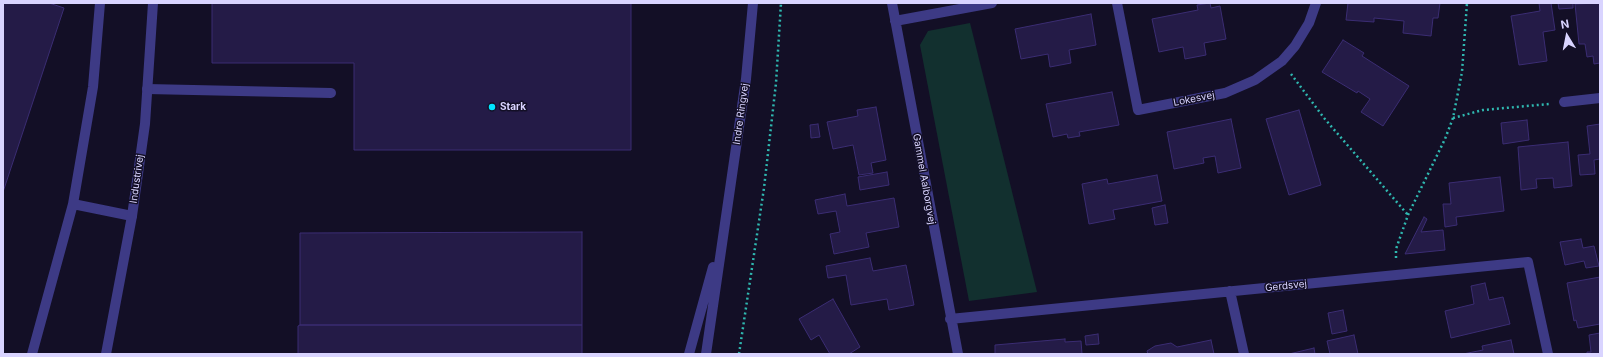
<!DOCTYPE html>
<html>
<head>
<meta charset="utf-8">
<style>
  body { margin:0 }
  #map { position:relative; width:1603px; height:357px; overflow:hidden; background:#130f26; font-family:Inter,sans-serif }
  canvas { display:block }
  .frame { position:absolute; inset:0; border:4px solid #d9d4ff; pointer-events:none }
  .north { position:absolute; left:1547px; top:16px; width:40px; height:40px; -webkit-text-stroke:3px #130f26; paint-order:stroke; rotate:350deg; font-size:11px; font-weight:700; line-height:16px; text-align:center; color:#d9d4ff }
  .north::after { content:''; display:block; margin:auto; width:14px; height:18px; background:#d9d4ff; clip-path:polygon(50% 0,100% 100%,50% 72%,0 100%) }
</style>
</head>
<body>
<div id="map">
<canvas width="1603" height="357"></canvas>
<div class="frame"></div>
<div class="north">N</div>
</div>
<script>
const g = document.querySelector('canvas').getContext('2d');
g.lineJoin = 'round';
function paint(path, color) { g.fillStyle = color; g.fill(path, 'evenodd'); }
const poly = rows => new Path2D(rows.map(r => 'M' + r).join(''));
function stroke(path, color, width, dash) { g.strokeStyle = color; g.lineWidth = width; g.lineCap = dash ? 'butt' : 'round'; g.setLineDash(dash || []); g.stroke(path); }
function drawText(font, color, halo, rows, align = 'center') {
  g.font = font + ' Inter,sans-serif'; g.lineWidth = 3; g.setLineDash([]); g.textBaseline = 'middle'; g.strokeStyle = halo; g.fillStyle = color; for (const [text, x, y, turn = 0] of rows) {
    g.save(); g.translate(x, y); g.rotate((+turn || 0) * Math.PI / 180); g.textAlign = isNaN(turn) ? turn : align; if (halo) g.strokeText(text, 0, 0); g.fillText(text, 0, 0); g.restore();
  }
}
const green = poly([
  [970,23,1037,292,969,301,920,45,928,31]
]);
const building = poly([
  [3,3,49,3,64,8,3,192,3,3],
  [212,3,631,3,631,150,354,150,354,63,212,63,212,3],
  [1210,3,1211,8,1220,6,1226,39,1204,43,1206,55,1185,59,1183,47,1159,52,1152,19,1198,10,1197,5,1210,3],
  [1348,3,1440,3,1438,18,1433,18,1431,36,1403,33,1404,21,1374,18,1374,22,1346,20,1348,3],
  [1539,3,1551,3,1555,30,1543,32,1547,61,1519,65,1511,16,1540,11,1539,3],
  [1558,3,1573,3,1573,8,1559,9,1558,3],
  [1600,3,1600,63,1594,64,1593,56,1587,57,1585,44,1579,44,1575,4,1600,3],
  [1091,14,1096,45,1069,50,1071,63,1050,67,1048,54,1021,59,1015,29,1091,14],
  [1343,40,1364,53,1362,56,1409,86,1383,126,1361,112,1370,99,1358,91,1357,93,1322,72,1343,40],
  [1112,92,1119,125,1079,132,1080,136,1068,138,1067,134,1053,137,1046,104,1112,92],
  [876,107,886,160,871,163,873,173,859,175,853,145,833,149,827,122,858,116,857,110,876,107],
  [1299,110,1321,185,1289,195,1266,119,1299,110],
  [1231,119,1241,168,1218,173,1215,156,1203,158,1204,163,1174,169,1167,132,1231,119],
  [1527,120,1529,140,1503,144,1501,123,1527,120],
  [818,124,820,137,811,138,810,125,818,124],
  [1600,124,1600,159,1594,160,1595,174,1580,175,1578,155,1590,154,1587,126,1600,124],
  [1568,142,1572,186,1554,188,1553,178,1536,179,1537,188,1521,190,1518,147,1568,142],
  [887,172,889,185,860,190,858,177,887,172],
  [1157,175,1162,201,1113,210,1115,219,1089,224,1082,184,1107,179,1108,184,1157,175],
  [1500,177,1504,211,1456,217,1457,225,1445,227,1443,204,1451,204,1449,183,1500,177],
  [845,194,847,206,894,198,899,227,866,233,869,247,834,254,830,234,840,232,836,211,818,214,815,200,845,194],
  [1165,205,1168,223,1155,225,1152,208,1165,205],
  [1424,217,1427,219,1421,232,1443,230,1445,250,1405,254,1424,217],
  [582,232,582,325,300,325,300,233,582,232],
  [1581,239,1583,248,1594,246,1599,266,1586,268,1584,261,1565,265,1560,242,1581,239],
  [870,258,873,271,906,265,914,305,889,310,887,299,851,305,846,275,828,278,826,266,870,258],
  [1600,277,1600,324,1578,328,1576,320,1574,321,1567,283,1600,277],
  [1485,283,1489,300,1503,297,1510,324,1451,338,1445,311,1474,304,1471,286,1485,283],
  [833,299,860,347,849,354,830,354,819,335,811,340,799,319,833,299],
  [1343,310,1347,331,1332,334,1328,313,1343,310],
  [300,325,582,325,582,354,298,354,298,326,300,325],
  [1600,333,1600,354,1587,354,1587,352,1591,352,1589,335,1600,333],
  [1098,334,1099,344,1086,345,1085,336,1098,334],
  [1354,335,1358,354,1330,354,1327,341,1354,335],
  [1065,339,1065,342,1081,341,1082,354,995,354,995,345,1065,339],
  [1211,340,1214,354,1148,354,1147,351,1155,346,1171,343,1177,347,1211,340],
  [1511,340,1514,354,1463,354,1483,350,1482,346,1511,340],
  [1314,348,1315,354,1289,354,1314,348]
]);
const path = poly([
  [1291,74,1324,118,1408,215],
  [1453,118,1483,110,1549,104],
  [1396,258,1396,249,1408,215,1445,139,1453,118,1462,72,1467,3],
  [739,354,764,188,776,83,781,3]
]);
const service = poly([
  [147,89,331,93],
  [73,204,132,216],
  [32,354,73,204,93,87,100,3]
]);
const minor = poly([
  [892,3,958,354],
  [1117,3,1138,110,1225,93,1255,80,1282,61,1295,46,1309,23,1316,3],
  [895,21,992,3],
  [1564,102,1600,98],
  [1230,291,1244,354],
  [950,319,1528,262,1548,354],
  [106,354,132,216,145,124,153,3]
]);
const tertiary = poly([
  [689,354,713,267],
  [706,354,746,79,753,3]
]);
const markers = [
  [492,107,4,"#00e5ff"]
];
const streetNames = [
  ["Lokesvej",1194,99,-11],
  ["Indre Ringvej",741,114,-82],
  ["Industrivej",137,179,-82],
  ["Gammel Aalborgvej",924,179,80],
  ["Gerdsvej",1286,286,-6]
];
const poiNames = [
  ["Stark",500,107]
];
paint(green, '#12302f');
paint(building, '#241b47');
stroke(building, '#3b2d73', 1);
stroke(path, '#2fb8b0', 2.5, [2, 3]);
stroke(service, '#3d3a85', 10);
stroke(minor, '#3d3a85', 10);
stroke(tertiary, '#3d3a85', 10);
for (const [x, y, r, color] of markers) { const dot = new Path2D(); dot.arc(x, y, r, 0, 2 * Math.PI); g.fillStyle = color; g.fill(dot); stroke(dot, '#130f26', 1.5); }
drawText('10px', '#d9d4ff', '#130f26', streetNames);
drawText('bold 10px', '#d9d4ff', '#130f26', poiNames, 'left');
</script>
</body>
</html>
